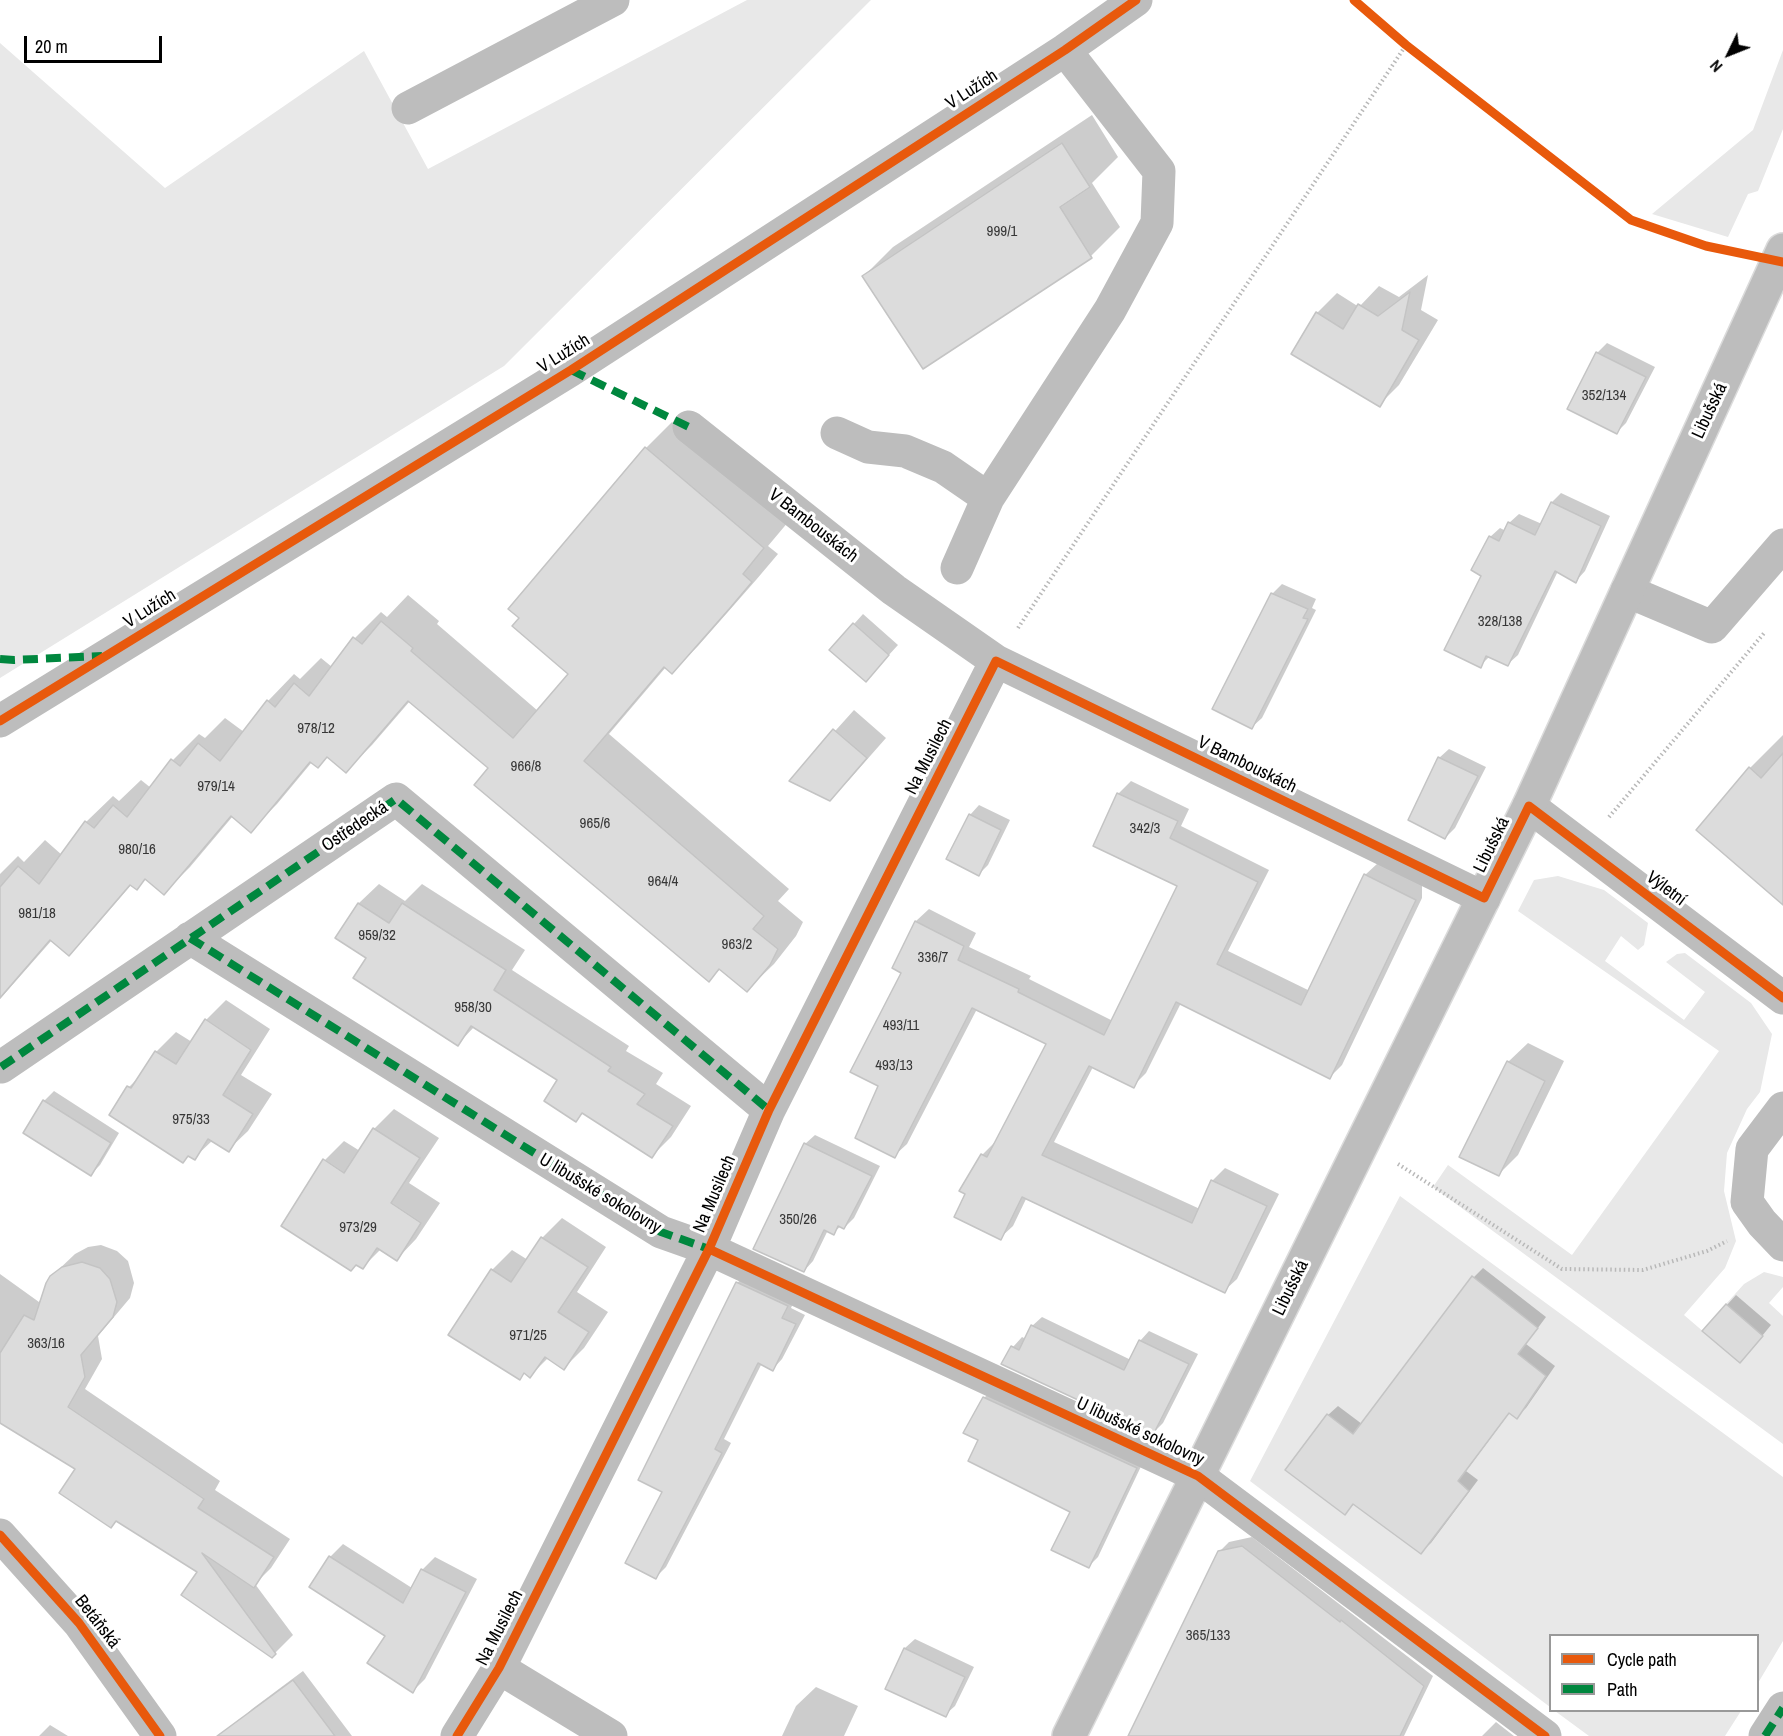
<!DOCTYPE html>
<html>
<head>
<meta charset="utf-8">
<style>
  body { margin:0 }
  #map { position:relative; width:1783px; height:1736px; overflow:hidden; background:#fff; font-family:"Archivo Narrow",sans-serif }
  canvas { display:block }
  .legend { position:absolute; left:1549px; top:1634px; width:210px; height:78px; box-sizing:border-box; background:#fff; border:2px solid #999; margin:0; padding:8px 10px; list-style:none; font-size:18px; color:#000 }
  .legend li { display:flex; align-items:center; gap:12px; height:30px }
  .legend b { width:30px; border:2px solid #999 }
  .north { position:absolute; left:1699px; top:24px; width:60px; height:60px; -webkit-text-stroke:4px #fff; paint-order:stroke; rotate:227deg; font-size:16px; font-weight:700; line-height:24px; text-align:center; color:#000 }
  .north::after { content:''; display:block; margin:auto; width:21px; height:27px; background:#000; clip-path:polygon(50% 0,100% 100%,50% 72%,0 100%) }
  .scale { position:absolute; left:24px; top:36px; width:138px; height:27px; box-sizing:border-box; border:3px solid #000; border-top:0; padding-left:8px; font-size:18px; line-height:21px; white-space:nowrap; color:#000; -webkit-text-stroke:4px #fff; paint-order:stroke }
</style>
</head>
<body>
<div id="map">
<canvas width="1783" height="1736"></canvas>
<ul class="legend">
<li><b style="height:8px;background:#e8590c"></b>Cycle path</li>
<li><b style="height:8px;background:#00873e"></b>Path</li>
</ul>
<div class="north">N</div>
<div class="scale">20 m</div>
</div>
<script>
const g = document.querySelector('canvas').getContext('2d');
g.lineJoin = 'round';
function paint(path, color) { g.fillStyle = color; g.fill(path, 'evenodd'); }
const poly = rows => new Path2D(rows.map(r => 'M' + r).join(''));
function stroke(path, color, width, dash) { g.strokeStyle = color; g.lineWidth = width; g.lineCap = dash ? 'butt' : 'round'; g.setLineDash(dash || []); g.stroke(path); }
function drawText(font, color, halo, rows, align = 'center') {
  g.font = font + ' "Archivo Narrow",sans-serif'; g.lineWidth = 6; g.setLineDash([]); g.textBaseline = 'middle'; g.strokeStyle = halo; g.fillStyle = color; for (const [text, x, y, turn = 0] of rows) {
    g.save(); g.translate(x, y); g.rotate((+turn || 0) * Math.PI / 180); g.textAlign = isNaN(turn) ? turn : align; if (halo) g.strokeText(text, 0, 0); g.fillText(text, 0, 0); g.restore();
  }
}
const green = poly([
  [747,0,871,0,504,366,0,678,0,43,165,188,364,51,428,169],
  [1783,50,1783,129,1758,191,1748,194,1728,237,1652,214,1753,130],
  [1558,876,1604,890,1648,923,1644,945,1638,950,1621,936,1605,961,1684,1020,1705,992,1666,962,1677,954,1685,953,1751,1003,1772,1034,1760,1092,1747,1109,1727,1153,1724,1191,1736,1241,1725,1268,1684,1315,1740,1363,1763,1336,1726,1304,1744,1284,1764,1272,1783,1277,1783,1287,1769,1303,1783,1316,1783,1444,1433,1187,1448,1165,1572,1255,1719,1051,1518,911,1534,880],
  [1400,1196,1783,1477,1783,1641,1758,1683,1758,1636,1550,1636,1550,1707,1250,1481],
  [1555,1711,1741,1711,1725,1736,1589,1736]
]);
const shadow = poly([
  [1092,115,1118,157,1092,183,1120,227,1091,256,923,367,864,276,893,247],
  [1428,275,1421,310,1438,320,1399,385,1379,405,1293,353,1317,313,1337,293,1359,307,1379,286,1399,297],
  [1607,343,1655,367,1626,423,1617,432,1597,353],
  [672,422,789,521,768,546,778,554,756,580,698,646,672,672,666,667,609,734,789,889,778,901,803,922,796,936,774,964,747,990,721,968,709,980,490,768,410,701,372,745,346,771,328,756,312,762,277,804,250,831,233,816,190,867,164,893,146,878,136,888,132,884,95,927,69,954,52,940,0,999,0,874,18,856,24,862,45,840,62,855,86,822,113,796,119,801,141,780,151,788,173,760,199,734,205,738,225,718,244,732,268,701,294,674,300,679,321,658,332,667,355,638,381,612,387,617,408,595,439,621,437,624,538,711,571,674,646,448],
  [1561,493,1610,516,1585,571,1576,581,1558,571,1518,655,1508,664,1490,656,1480,666,1482,575,1490,537,1500,528,1506,531,1509,523,1519,514,1542,524,1552,502],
  [1282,584,1316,599,1312,608,1316,610,1262,718,1252,727,1272,594],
  [863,614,898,645,866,680,854,624],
  [854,710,886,738,849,780,829,799,791,780],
  [1783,735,1783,902,1750,768],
  [1449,749,1486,767,1455,828,1445,838,1439,758],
  [1131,781,1189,809,1181,826,1269,870,1228,951,1310,991,1365,875,1378,863,1422,884,1422,898,1342,1065,1329,1078,1181,1003,1146,1073,1133,1086,1093,1067,1054,1142,1200,1209,1212,1181,1225,1168,1279,1194,1237,1279,1224,1291,1027,1197,1013,1226,1000,1238,982,1155,995,1142,1048,1044,977,1009,907,1144,894,1156,880,1086,903,972,894,968,916,921,929,909,976,933,969,947,1031,976,1029,979,1113,1021,1179,885,1118,794],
  [979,805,1010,820,988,865,979,874,970,815],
  [379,884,405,901,422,884,525,950,512,970,629,1046,626,1051,663,1073,656,1084,691,1106,671,1137,651,1157,583,1113,576,1120,559,1080,475,1026,458,1044,368,957,337,937,359,903],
  [226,1000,270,1029,241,1075,272,1094,248,1131,228,1150,213,1140,194,1158,129,1087,143,1073,156,1052,176,1032,192,1042,206,1020],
  [1528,1043,1564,1061,1518,1155,1499,1174,1508,1062],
  [54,1091,119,1133,100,1165,91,1174,25,1132,44,1101],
  [394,1109,439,1138,409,1183,440,1203,416,1239,397,1259,381,1249,363,1267,325,1160,344,1141,360,1151,374,1129],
  [815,1135,880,1166,854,1218,844,1228,841,1226,833,1233,828,1230,813,1261,804,1271,805,1144],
  [562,1218,606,1247,577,1292,608,1312,584,1348,564,1368,549,1357,530,1376,525,1372,519,1378,450,1334,492,1270,512,1250,528,1260,542,1238],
  [101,1245,117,1251,128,1261,134,1283,130,1298,98,1336,102,1359,85,1389,220,1481,215,1490,290,1539,271,1568,255,1584,293,1635,272,1656,199,1572,117,1520,111,1526,77,1469,0,1420,0,1274,39,1302,56,1272,75,1254,88,1247],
  [1483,1268,1546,1317,1526,1344,1555,1366,1526,1408,1516,1417,1510,1412,1466,1471,1478,1480,1431,1543,1421,1552,1355,1503,1345,1513,1328,1415,1338,1406,1362,1424,1474,1277],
  [747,1274,796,1296,791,1308,805,1315,782,1359,773,1369,762,1363,724,1439,731,1443,666,1567,656,1577,664,1491,737,1283],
  [1736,1295,1771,1325,1749,1352,1727,1305],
  [1042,1317,1131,1360,1140,1341,1149,1331,1198,1354,1163,1423,1153,1433,1003,1363,1013,1347,1022,1337,1026,1339,1032,1326],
  [994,1388,1145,1458,1098,1557,1089,1566,1072,1511,980,1439,984,1398],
  [1252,1537,1433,1676,1404,1736,1129,1736,1219,1552,1229,1542],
  [343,1544,412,1588,422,1570,435,1557,477,1579,425,1679,413,1691,387,1636,311,1586,330,1557],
  [915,1639,974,1667,955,1706,945,1715,887,1688,905,1648],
  [303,1671,352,1736,255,1736,242,1719,252,1709],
  [816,1687,858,1706,844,1736,782,1736,796,1706],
  [1496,1722,1514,1736,1482,1736],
  [50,1725,68,1736,39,1736]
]);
const building = poly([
  [1062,143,1090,187,1060,207,1092,258,923,369,862,276,1062,143],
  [1410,292,1402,330,1419,340,1380,407,1291,354,1316,312,1343,329,1358,304,1378,316,1410,292],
  [1596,352,1646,377,1617,434,1567,409,1596,352],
  [645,447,764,548,743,574,752,582,730,608,672,674,664,667,584,761,764,916,753,929,778,949,770,965,747,992,719,969,709,982,474,785,488,768,408,701,346,773,327,757,318,768,310,762,251,833,231,816,164,895,145,879,137,890,130,885,69,956,50,940,0,998,0,887,18,866,39,884,85,821,94,828,113,805,127,817,171,759,180,766,198,743,220,761,267,700,275,707,294,683,309,696,353,637,362,644,381,621,413,648,411,651,513,738,568,674,512,626,519,618,508,609,645,447],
  [1551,502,1601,526,1576,583,1555,571,1508,666,1486,656,1481,668,1444,650,1481,576,1471,570,1489,536,1499,541,1508,522,1535,535,1551,502],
  [1271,593,1308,609,1303,618,1308,619,1252,729,1212,709,1271,593],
  [853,623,889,655,866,682,829,650,853,623],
  [833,729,867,758,830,801,789,781,833,729],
  [1783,753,1783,905,1696,830,1749,767,1761,778,1783,753],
  [1438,757,1478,776,1445,839,1408,820,1438,757],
  [1117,793,1178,821,1170,838,1258,882,1217,964,1301,1005,1364,874,1416,900,1330,1079,1176,1002,1134,1088,1089,1066,1042,1155,1192,1223,1211,1180,1267,1206,1225,1293,1022,1197,1001,1240,954,1217,965,1194,959,1191,981,1154,987,1157,1046,1044,972,1008,895,1158,855,1138,878,1086,850,1072,901,973,892,968,915,921,964,946,958,960,1019,989,1018,992,1104,1035,1177,886,1093,846,1117,793],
  [969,814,1001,830,979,876,946,859,969,814],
  [358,903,389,923,402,903,506,970,494,990,611,1067,608,1071,645,1094,637,1104,673,1126,652,1158,582,1113,576,1122,544,1101,557,1080,471,1026,458,1046,353,978,366,958,335,938,358,903],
  [205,1019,251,1050,223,1095,253,1114,229,1152,208,1139,195,1160,188,1156,183,1163,109,1115,127,1086,131,1088,155,1051,176,1064,205,1019],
  [1507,1061,1545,1081,1499,1176,1459,1157,1507,1061],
  [43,1100,111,1143,91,1176,23,1133,43,1100],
  [373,1128,420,1158,391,1203,421,1223,397,1261,377,1248,363,1269,356,1265,351,1271,281,1226,323,1159,344,1173,373,1128],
  [804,1143,872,1176,844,1229,838,1226,834,1235,824,1230,804,1272,753,1249,804,1143],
  [541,1237,588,1267,558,1312,589,1332,564,1370,545,1357,530,1378,524,1373,520,1380,448,1335,491,1269,511,1282,541,1237],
  [82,1262,100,1268,110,1279,117,1302,113,1317,81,1355,85,1377,68,1407,204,1499,198,1508,274,1557,254,1588,202,1553,276,1654,272,1658,181,1595,197,1572,116,1521,111,1528,59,1493,75,1469,0,1423,0,1353,24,1315,34,1320,46,1283,50,1276,62,1267,82,1262],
  [1472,1276,1538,1328,1518,1354,1546,1376,1517,1419,1509,1413,1458,1481,1469,1491,1421,1554,1353,1504,1345,1515,1285,1470,1327,1414,1353,1434,1472,1276],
  [736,1282,788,1306,782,1318,796,1324,773,1371,758,1363,715,1449,722,1453,656,1579,625,1563,662,1492,638,1480,736,1282],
  [1726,1304,1763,1336,1740,1363,1702,1331,1726,1304],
  [1031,1325,1124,1370,1139,1340,1189,1364,1153,1435,1001,1364,1011,1346,1019,1350,1031,1325],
  [983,1397,1137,1468,1089,1568,1051,1550,1070,1512,968,1461,978,1440,963,1433,983,1397],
  [1242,1546,1340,1622,1341,1620,1424,1686,1400,1736,1128,1736,1218,1551,1242,1546],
  [329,1556,403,1603,421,1569,466,1592,413,1693,367,1663,385,1636,309,1587,329,1556],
  [904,1648,965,1677,946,1717,885,1689,904,1648],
  [293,1680,335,1736,217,1736,293,1680]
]);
const path = poly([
  [1354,0,1406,45,1631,220,1706,246,1738,252],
  [1018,628,1406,45],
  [1609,817,1765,632],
  [1398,1164,1562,1269,1643,1270,1707,1251,1727,1241]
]);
const minor = poly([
  [408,108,613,0],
  [689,427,894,590,996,661,1484,898],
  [837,433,868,447,905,451,943,467,988,498],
  [957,568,988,498,1110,310,1157,223,1159,171,1065,50],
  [1627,591,1712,627,1783,545],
  [0,721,571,370,1065,50,1136,0],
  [1529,806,1783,998],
  [190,938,661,1232,709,1249,1198,1476,1545,1736],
  [1,1067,396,799,769,1110],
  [1783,1108,1752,1149,1747,1202,1762,1223,1783,1245],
  [0,1535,79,1623,160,1736],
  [499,1668,611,1736],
  [457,1736,499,1668,709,1249,769,1110,996,661],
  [1765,1736,1783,1708]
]);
const major = poly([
  [1069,1736,1529,806,1783,250]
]);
const quiet = poly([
  [571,370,689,427],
  [0,659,14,660,102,656],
  [190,938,661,1232,709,1249],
  [1,1067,396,799,769,1110],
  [1765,1736,1783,1708]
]);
const cycleway = poly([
  [1354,0,1406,45,1631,220,1706,246,1783,262],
  [0,721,571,370,1065,50,1136,0],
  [709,1249,1198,1476,1545,1736],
  [0,1535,79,1623,160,1736],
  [457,1736,499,1668,709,1249,769,1110,996,661,1484,898,1529,806,1783,998]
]);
const numberNames = [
  ["999/1",1002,232],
  ["352/134",1604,396],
  ["328/138",1500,622],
  ["978/12",316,729],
  ["966/8",526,767],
  ["979/14",216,787],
  ["965/6",595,824],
  ["342/3",1145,829],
  ["980/16",137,850],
  ["964/4",663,882],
  ["981/18",37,914],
  ["959/32",377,936],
  ["963/2",737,945],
  ["336/7",933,958],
  ["958/30",473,1008],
  ["493/11",901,1026],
  ["493/13",894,1066],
  ["975/33",191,1120],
  ["350/26",798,1220],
  ["973/29",358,1228],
  ["971/25",528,1336],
  ["363/16",46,1344],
  ["365/133",1208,1636]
];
const streetNames = [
  ["V Lužích",972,90,-33],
  ["V Lužích",564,354,-32],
  ["Libušská",1710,411,-65],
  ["V Bambouskách",813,526,38],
  ["V Lužích",150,609,-32],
  ["Na Musilech",929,757,-63],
  ["V Bambouskách",1247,765,26],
  ["Ostředecká",355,827,-34],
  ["Libušská",1492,845,-64],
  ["Výletní",1666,889,37],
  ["U libušské sokolovny",600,1194,31],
  ["Na Musilech",715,1194,-67],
  ["Libušská",1291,1288,-64],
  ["U libušské sokolovny",1140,1432,25],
  ["Betáňská",97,1622,52],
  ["Na Musilech",500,1628,-63]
];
paint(green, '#e8e8e8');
paint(shadow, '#0003');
paint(building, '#dcdcdc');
stroke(building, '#c4c4c4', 1.5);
stroke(major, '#dbdbdb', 36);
stroke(path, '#b8b8b8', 4, [1.5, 3]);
stroke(minor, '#bdbdbd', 33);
stroke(major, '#bdbdbd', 33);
stroke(quiet, '#00873e', 8, [15, 8]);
stroke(cycleway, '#e8590c', 9);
drawText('15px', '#373737', null, numberNames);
drawText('18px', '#000', '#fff', streetNames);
</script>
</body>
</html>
